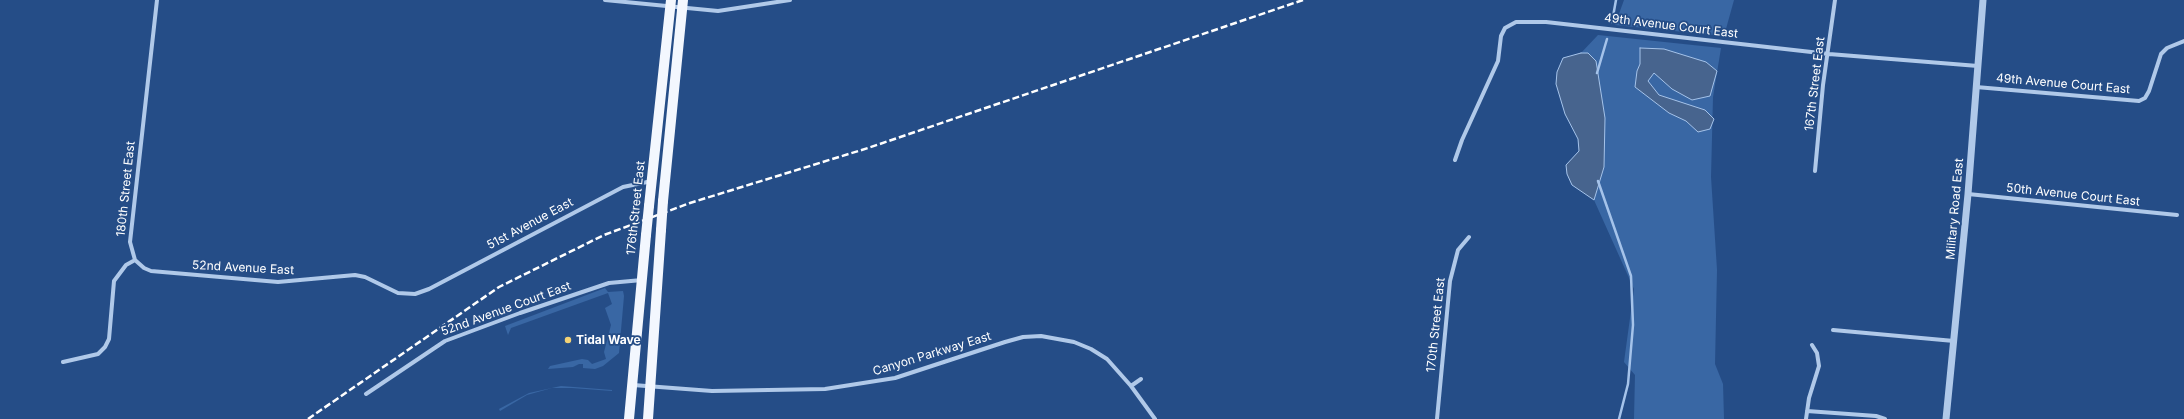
<!DOCTYPE html>
<html>
<head>
<meta charset="utf-8">
<style>
  body { margin:0 }
  canvas { display:block; background:#254d87 }
</style>
</head>
<body>
<canvas width="2184" height="419"></canvas>
<script>
const g = document.querySelector('canvas').getContext('2d');
g.lineJoin = 'round';
function paint(path, color) { g.fillStyle = color; g.fill(path, 'evenodd'); }
const poly = rows => new Path2D(rows.map(r => 'M' + r).join(''));
function stroke(path, color, width, dash) { g.strokeStyle = color; g.lineWidth = width; g.lineCap = dash ? 'butt' : 'round'; g.setLineDash(dash || []); g.stroke(path); }
function drawText(font, color, halo, rows, align = 'center') {
  g.font = font + ' Inter,sans-serif'; g.lineWidth = 3.5; g.setLineDash([]); g.textBaseline = 'middle'; g.strokeStyle = halo; g.fillStyle = color; for (const [text, x, y, turn = 0] of rows) {
    g.save(); g.translate(x, y); g.rotate((+turn || 0) * Math.PI / 180); g.textAlign = isNaN(turn) ? turn : align; if (halo) g.strokeText(text, 0, 0); g.fillText(text, 0, 0); g.restore();
  }
}
const green = poly([
  [1624,0,1734,0,1724,36,1615,25],
  [1598,35,1721,48,1713,97,1711,177,1717,270,1715,364,1723,384,1724,419,1634,419,1635,375,1624,362,1634,289,1594,200,1572,185,1567,174,1566,165,1579,151,1578,139,1565,114,1556,84,1557,72,1563,58,1581,53],
  [605,288,608,292,623,291,624,296,619,353,603,366,595,369,583,368,583,364,579,364,573,367,548,369,550,366,582,359,588,360,592,364,606,359,604,352,611,325,605,308,612,304,608,293,511,328,508,335,505,326],
  [561,386,612,390,612,391,572,388,552,388,527,395,500,411,499,409,529,393]
]);
const water = poly([
  [1640,48,1664,49,1706,62,1717,71,1710,96,1692,100,1672,89,1654,73,1648,81,1659,95,1705,110,1714,119,1710,129,1698,132,1686,121,1669,113,1635,87,1637,71,1640,64,1640,48],
  [1581,53,1588,53,1596,61,1605,118,1604,167,1594,200,1572,185,1567,174,1566,165,1579,151,1578,139,1565,114,1556,84,1557,72,1563,58,1581,53]
]);
const stream = poly([
  [1612,22,1616,0],
  [1597,73,1607,39],
  [1598,181,1631,276,1633,325,1628,384,1619,419]
]);
const minor = poly([
  [157,0,130,242,135,260,144,268,151,271,278,282,355,275,365,277,398,293,415,294,429,289,623,187,652,181],
  [605,0,718,11,790,0],
  [1976,87,2139,101,2145,98,2149,91,2161,54,2167,48,2184,41],
  [1455,160,1462,140,1498,61,1501,36,1505,28,1516,22,1546,22,1829,54,1978,66],
  [1815,171,1823,85,1835,0],
  [1968,194,2177,215],
  [1833,330,1954,341],
  [63,362,98,354,105,347,109,339,114,281,126,265,135,260],
  [633,385,712,391,825,389,895,378,1005,342,1023,337,1041,336,1074,342,1091,349,1107,359,1131,386,1155,419],
  [1131,386,1141,379],
  [366,394,445,341,520,313,609,283,642,280],
  [1807,411,1876,416,1885,419],
  [1437,419,1450,281,1458,250,1469,237],
  [1806,419,1809,398,1819,366,1817,353,1812,345]
]);
const tertiary = poly([
  [1946,419,1968,194,1983,0]
]);
const primary = poly([
  [663,201,683,0],
  [649,206,671,0],
  [629,419,646,235],
  [648,419,661,230]
]);
const rail = poly([
  [308,419,499,287,604,235,690,203,868,148,1303,0]
]);
const primaryBridge = poly([
  [661,230,663,201],
  [646,235,649,206]
]);
const markers = [
  [568,340,4,"#f3d275"]
];
const streetNames = [
  ["49th Avenue Court East",1671,26,7],
  ["167th Street East",1815,84,-83],
  ["49th Avenue Court East",2063,84,5],
  ["180th Street East",126,189,-84],
  ["50th Avenue Court East",2073,195,6],
  ["176th Street East",636,208,-84],
  ["Military Road East",1955,209,-85],
  ["51st Avenue East",530,224,-28],
  ["52nd Avenue East",243,268,3],
  ["52nd Avenue Court East",506,309,-20],
  ["170th Street East",1436,325,-84],
  ["Canyon Parkway East",932,354,-17]
];
const poiNames = [
  ["Tidal Wave",576,340]
];
paint(green, '#3967a4');
paint(water, '#47648e');
stroke(water, '#a5c3ea', 1);
stroke(stream, '#a5c3ea', 2.5);
stroke(minor, '#b0c9e9', 4);
stroke(tertiary, '#b0c9e9', 7);
stroke(primary, '#f3f7fe', 10);
stroke(rail, '#fff', 2.5, [7, 3]);
stroke(primaryBridge, '#f3f7fe', 10);
for (const [x, y, r, color] of markers) { const dot = new Path2D(); dot.arc(x, y, r, 0, 2 * Math.PI); g.fillStyle = color; g.fill(dot); stroke(dot, '#254d87', 1.5); }
drawText('12px', '#fff', '#254d87', streetNames);
drawText('bold 12px', '#fff', '#254d87', poiNames, 'left');
</script>
</body>
</html>
